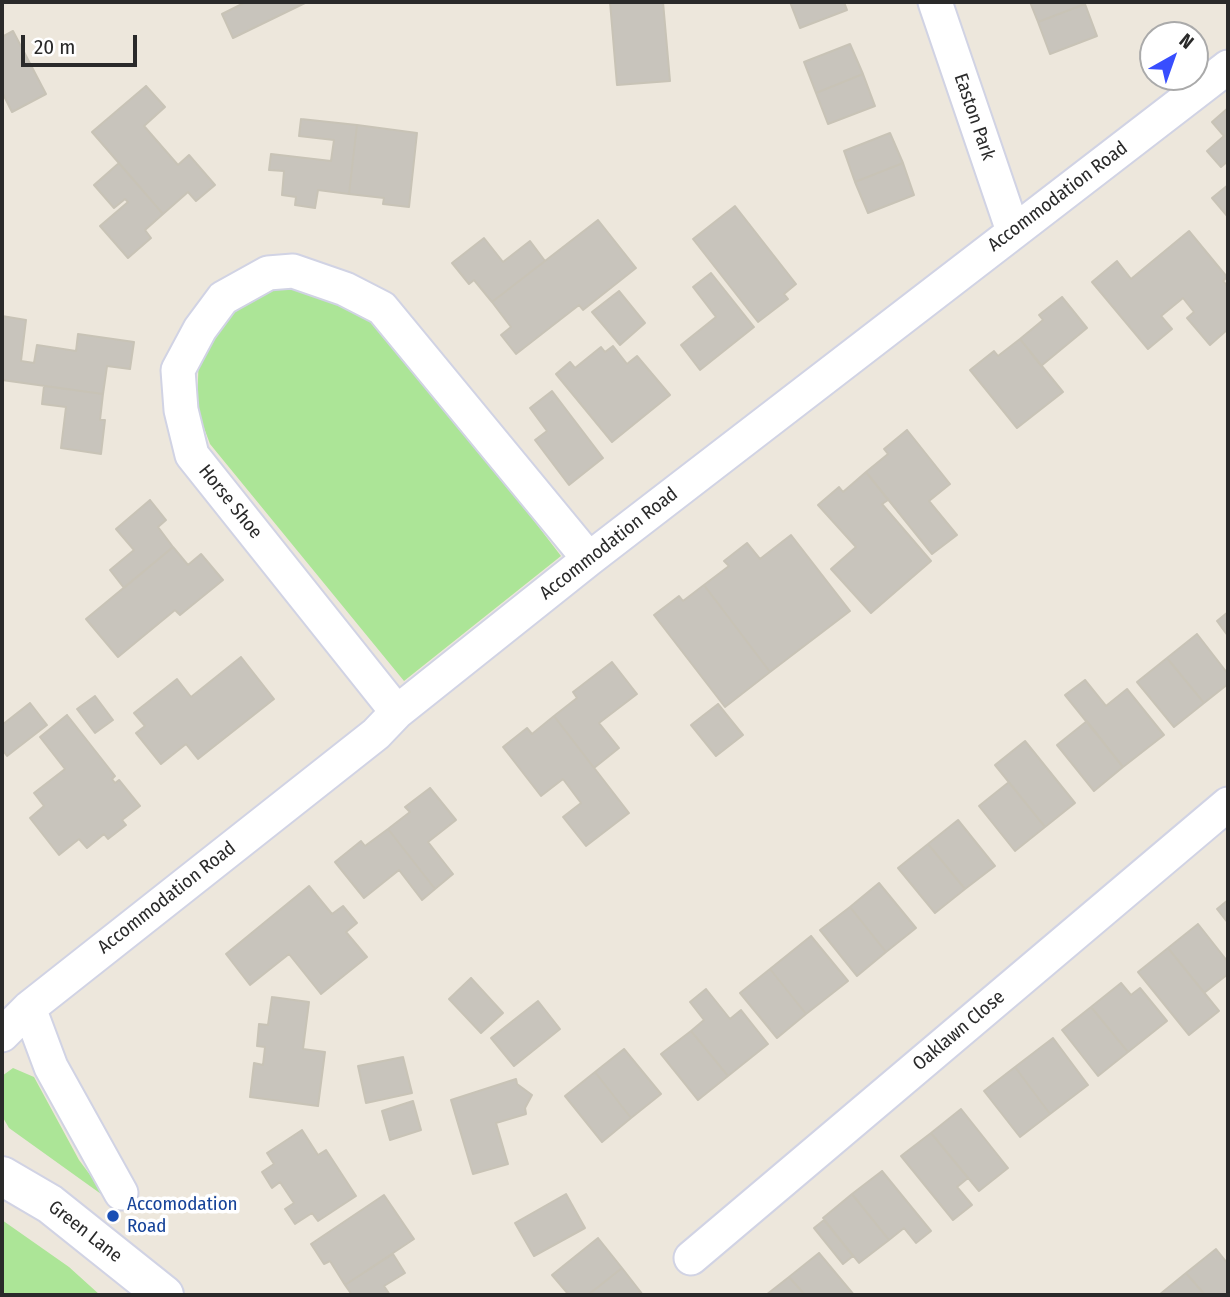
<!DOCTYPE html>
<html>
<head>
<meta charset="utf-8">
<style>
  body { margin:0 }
  #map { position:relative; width:1230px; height:1297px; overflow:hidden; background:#ede7dc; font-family:"Fira Sans Condensed",sans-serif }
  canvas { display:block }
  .frame { position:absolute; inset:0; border:4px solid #2a2a2a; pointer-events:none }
  .north { position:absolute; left:1139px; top:21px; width:70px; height:70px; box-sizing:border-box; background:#fff; border:2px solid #aaa; border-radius:50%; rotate:40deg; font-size:19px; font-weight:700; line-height:28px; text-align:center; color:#2a2a2a }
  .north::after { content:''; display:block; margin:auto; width:24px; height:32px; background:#384efe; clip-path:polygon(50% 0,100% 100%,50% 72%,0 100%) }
  .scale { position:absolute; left:21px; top:35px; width:116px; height:32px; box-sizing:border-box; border:4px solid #2a2a2a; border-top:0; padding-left:9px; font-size:21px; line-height:24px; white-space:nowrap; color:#2a2a2a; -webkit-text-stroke:5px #fff; paint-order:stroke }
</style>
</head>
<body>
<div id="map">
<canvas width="1230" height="1297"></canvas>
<div class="frame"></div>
<div class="north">N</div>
<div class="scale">20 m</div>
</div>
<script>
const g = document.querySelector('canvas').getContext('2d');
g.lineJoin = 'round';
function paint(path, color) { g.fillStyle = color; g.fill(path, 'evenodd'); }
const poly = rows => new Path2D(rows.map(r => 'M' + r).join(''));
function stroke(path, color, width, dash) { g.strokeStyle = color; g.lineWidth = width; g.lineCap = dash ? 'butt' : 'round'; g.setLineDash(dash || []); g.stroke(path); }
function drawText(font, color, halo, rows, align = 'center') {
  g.font = font + ' "Fira Sans Condensed",sans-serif'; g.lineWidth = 7; g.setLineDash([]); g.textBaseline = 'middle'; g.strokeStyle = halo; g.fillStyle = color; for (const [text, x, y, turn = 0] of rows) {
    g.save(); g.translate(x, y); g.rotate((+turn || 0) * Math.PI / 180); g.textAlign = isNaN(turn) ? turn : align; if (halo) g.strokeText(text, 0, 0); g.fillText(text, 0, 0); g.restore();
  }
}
const green = poly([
  [284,287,345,304,382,323,561,556,404,681,210,444,197,409,199,350,218,321,256,293],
  [13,1068,34,1077,79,1160,108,1199,9,1128,2,1116,2,1076],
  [2,1220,69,1267,100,1295,2,1295]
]);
const building = poly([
  [246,2,307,2,233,38,222,14,246,2],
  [610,2,663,2,670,81,617,85,610,2],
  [790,2,844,2,847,10,800,28,790,2],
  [1030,2,1084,2,1085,4,1038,22,1030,2],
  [1085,4,1097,36,1050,54,1038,22,1085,4],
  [13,31,46,94,12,112,2,92,2,37,13,31],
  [850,44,863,74,816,93,804,62,850,44],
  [863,74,875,106,828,124,816,93,863,74],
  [146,86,165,107,144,126,178,165,189,155,215,185,196,201,188,192,163,214,92,132,146,86],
  [1228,108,1228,161,1221,167,1207,151,1224,136,1212,122,1228,108],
  [301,119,357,125,349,194,318,190,315,208,295,205,296,197,282,195,284,171,269,170,271,154,331,161,334,140,299,136,301,119],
  [357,125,417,133,409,207,383,204,384,198,349,194,357,125],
  [890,133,903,163,855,182,844,151,890,133],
  [119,163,163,214,145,230,151,238,128,258,100,226,128,202,125,199,114,208,94,185,119,163],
  [903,163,914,195,868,213,855,182,903,163],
  [1228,185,1228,217,1212,198,1228,185],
  [735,206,796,284,784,294,788,299,758,322,693,239,735,206],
  [598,220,636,268,583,310,579,305,516,354,501,335,511,327,492,302,598,220],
  [1189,231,1227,277,1223,281,1228,287,1228,329,1210,345,1187,318,1194,312,1183,298,1161,316,1172,329,1148,349,1092,282,1117,261,1131,279,1189,231],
  [484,238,503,262,530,241,545,261,492,302,474,280,469,284,452,263,484,238],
  [711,273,754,327,700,370,681,345,716,317,693,287,711,273],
  [619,291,645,323,620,345,592,312,619,291],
  [1062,297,1087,328,1041,366,1020,339,1043,320,1039,315,1062,297],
  [2,316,26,320,21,361,34,363,37,345,76,351,78,334,134,342,130,369,107,366,103,394,2,380,2,316],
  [1020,339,1063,392,1017,428,970,370,994,351,998,356,1020,339],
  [613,346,627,364,637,356,670,395,612,442,556,374,570,362,575,368,601,347,605,352,613,346],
  [44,386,103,394,100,420,105,420,101,454,61,448,66,407,42,404,44,386],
  [552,391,603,458,569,485,535,440,547,431,530,408,552,391],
  [907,430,950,484,929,501,957,535,932,554,866,472,888,454,884,449,907,430],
  [866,472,888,500,882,504,931,561,871,613,831,569,856,547,818,505,839,487,843,492,866,472],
  [150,500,166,520,158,527,173,547,124,588,110,570,134,550,116,529,150,500],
  [791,535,850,611,770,672,704,585,729,566,724,561,747,543,760,559,791,535],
  [173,547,188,565,201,554,223,580,180,615,175,610,118,657,86,619,173,547],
  [704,585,770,672,725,707,654,615,679,596,683,601,704,585],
  [1228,612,1228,636,1217,621,1228,612],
  [1197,634,1228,674,1228,684,1204,703,1167,658,1197,634],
  [241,657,274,699,198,759,186,744,161,764,136,733,145,726,134,713,177,679,191,697,241,657],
  [1167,658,1204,703,1174,727,1137,682,1167,658],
  [612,662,637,694,599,723,619,748,594,768,554,716,577,698,573,692,612,662],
  [1085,680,1106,706,1127,689,1164,735,1123,767,1065,695,1085,680],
  [95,696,113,720,95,733,77,709,95,696],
  [30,703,47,725,7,756,2,749,2,725,30,703],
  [718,704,743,735,716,756,691,725,718,704],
  [67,715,115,776,112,779,115,783,119,780,140,806,122,820,126,825,108,839,104,834,87,848,79,839,59,855,30,818,44,806,34,793,65,769,40,737,67,715],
  [554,716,629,813,586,846,563,817,581,803,563,779,541,796,503,747,527,728,532,734,554,716],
  [1087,721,1123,767,1094,791,1057,745,1087,721],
  [1025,741,1075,803,1045,827,995,765,1025,741],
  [1009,782,1045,827,1015,851,979,806,1009,782],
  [430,788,456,820,428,842,453,874,435,889,388,829,410,812,405,807,430,788],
  [958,820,995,866,965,889,928,844,958,820],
  [388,829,435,889,422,900,399,870,364,898,335,862,361,841,365,846,388,829],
  [928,844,965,889,935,913,898,868,928,844],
  [879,883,916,928,886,952,850,907,879,883],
  [309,886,332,914,343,906,357,923,346,932,367,957,321,994,289,954,250,985,226,954,309,886],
  [1228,900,1228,923,1217,909,1228,900],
  [850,907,886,952,857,976,820,930,850,907],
  [1198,924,1228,962,1228,974,1204,993,1168,948,1198,924],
  [811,936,848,981,806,1014,770,969,811,936],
  [1168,948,1219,1011,1189,1035,1138,972,1168,948],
  [770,969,806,1014,777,1038,740,993,770,969],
  [471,978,503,1013,481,1033,449,999,471,978],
  [1121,983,1131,995,1140,988,1167,1021,1128,1052,1091,1007,1121,983],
  [706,989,730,1019,741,1010,768,1044,728,1076,691,1031,704,1020,690,1002,706,989],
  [272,997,309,1002,303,1049,325,1052,318,1106,250,1097,254,1063,263,1065,265,1047,257,1046,259,1024,268,1025,272,997],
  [538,1001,560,1029,514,1066,491,1038,538,1001],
  [1091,1007,1128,1052,1098,1076,1062,1030,1091,1007],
  [691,1031,728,1076,698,1100,661,1054,691,1031],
  [1053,1038,1088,1085,1050,1114,1015,1067,1053,1038],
  [624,1049,661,1094,631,1118,595,1072,624,1049],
  [403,1057,412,1093,366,1103,358,1066,403,1057],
  [1015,1067,1050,1114,1020,1137,984,1091,1015,1067],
  [595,1072,631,1118,602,1142,565,1096,595,1072],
  [516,1079,517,1084,532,1095,525,1108,526,1114,496,1123,508,1164,473,1174,451,1100,516,1079],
  [413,1101,421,1130,390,1140,382,1111,413,1101],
  [961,1109,1008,1168,979,1191,931,1133,961,1109],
  [302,1130,318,1155,326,1150,356,1196,318,1221,312,1213,295,1224,285,1209,294,1203,280,1182,272,1188,262,1172,274,1164,267,1153,302,1130],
  [931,1133,968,1178,957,1187,972,1205,953,1220,901,1156,931,1133],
  [882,1171,931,1231,916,1243,904,1228,889,1240,852,1194,882,1171],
  [566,1194,585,1228,534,1256,515,1223,566,1194],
  [852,1194,889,1240,859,1263,823,1218,852,1194],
  [384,1195,414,1239,345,1285,330,1261,324,1264,311,1244,384,1195],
  [824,1220,853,1256,843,1264,814,1228,824,1220],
  [598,1238,622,1268,588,1295,569,1295,552,1275,598,1238],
  [1216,1249,1228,1264,1228,1295,1205,1295,1186,1273,1216,1249],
  [819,1253,854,1295,805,1295,789,1277,819,1253],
  [393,1254,405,1273,384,1286,390,1295,352,1295,345,1285,393,1254],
  [622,1268,643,1295,588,1295,622,1268],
  [1186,1273,1205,1295,1159,1295,1186,1273],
  [789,1277,805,1295,766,1295,789,1277]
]);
const street = poly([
  [935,2,1013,231],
  [397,712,192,455,181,410,178,370,200,329,223,298,268,273,293,271,345,289,382,308,589,559],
  [29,1008,51,1067,121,1193],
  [2,1035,29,1008,376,734,397,712,589,559,1228,67],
  [691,1258,1228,804]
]);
const secondary = poly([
  [2,1176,50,1204,164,1295]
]);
const markers = [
  [113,1216,7,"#1a4fb4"]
];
const streetNames = [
  ["Easton Park",974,117,71],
  ["Accommodation Road",1058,197,-37],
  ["Horse Shoe",230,502,51],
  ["Accommodation Road",609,544,-38],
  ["Accommodation Road",167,898,-38],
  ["Oaklawn Close",959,1031,-40],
  ["Green Lane",85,1232,38]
];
const transitNames = [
  ["Accomodation",127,1205],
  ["Road",127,1227]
];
paint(green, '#ace597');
paint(building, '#c8c4bc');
stroke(building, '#c8c3b6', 2);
stroke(street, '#d1d3e4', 37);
stroke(secondary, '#d1d3e4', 42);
stroke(street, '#fff', 33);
stroke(secondary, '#fff', 38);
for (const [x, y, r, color] of markers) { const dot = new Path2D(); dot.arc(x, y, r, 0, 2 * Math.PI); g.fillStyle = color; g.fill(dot); stroke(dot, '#fff', 2.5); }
drawText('19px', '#2a2a2a', '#fff', streetNames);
drawText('19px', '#164399', '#fff', transitNames, 'left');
</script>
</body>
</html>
